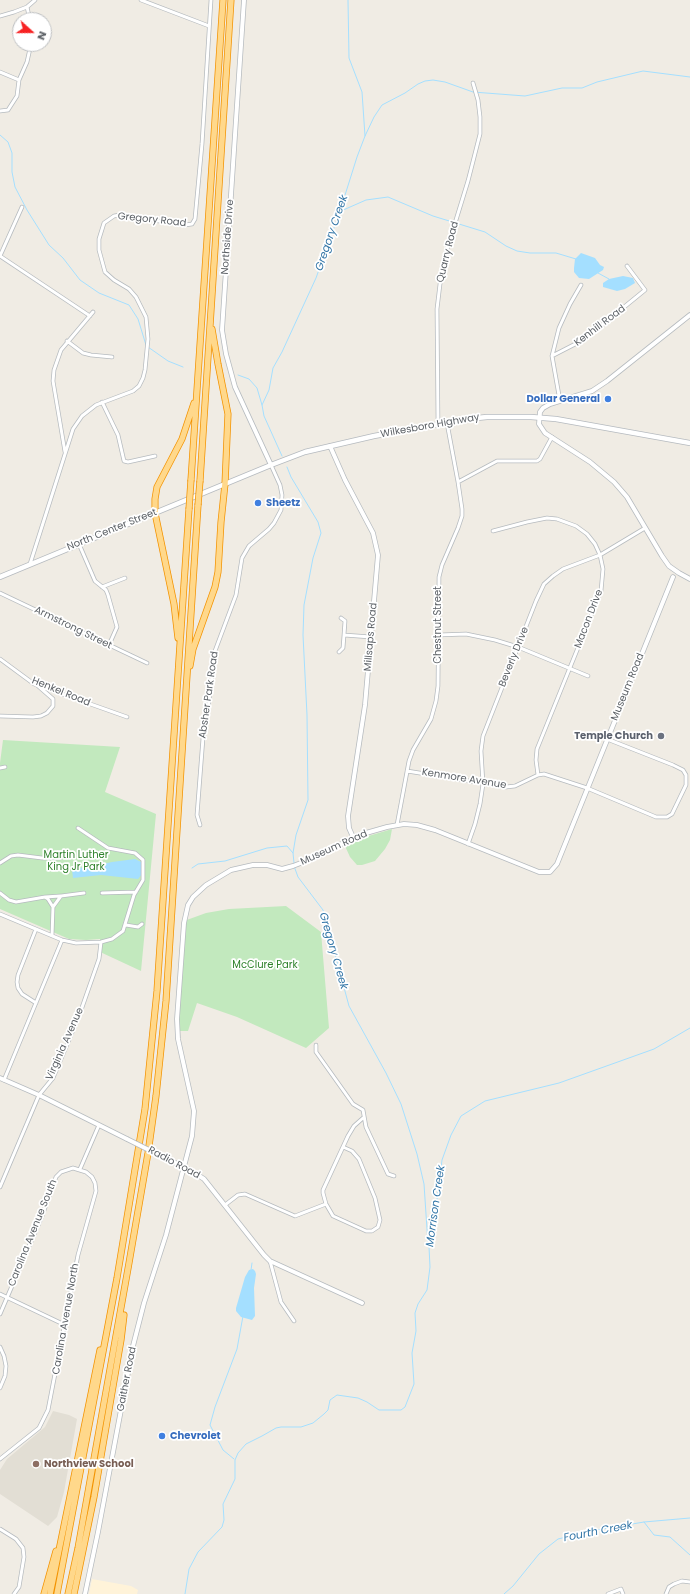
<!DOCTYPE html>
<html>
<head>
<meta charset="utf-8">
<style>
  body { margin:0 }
  #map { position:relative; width:690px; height:1594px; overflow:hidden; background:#f0ece4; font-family:Poppins,sans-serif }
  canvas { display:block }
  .north { position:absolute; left:12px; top:12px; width:40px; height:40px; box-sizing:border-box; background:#fff; border:1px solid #bec0c2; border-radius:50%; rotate:111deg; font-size:11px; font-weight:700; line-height:16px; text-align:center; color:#5c6166 }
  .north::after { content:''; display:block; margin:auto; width:14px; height:18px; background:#f72223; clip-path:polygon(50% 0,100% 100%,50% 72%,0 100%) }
</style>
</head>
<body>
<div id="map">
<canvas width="690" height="1594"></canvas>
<div class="north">N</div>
</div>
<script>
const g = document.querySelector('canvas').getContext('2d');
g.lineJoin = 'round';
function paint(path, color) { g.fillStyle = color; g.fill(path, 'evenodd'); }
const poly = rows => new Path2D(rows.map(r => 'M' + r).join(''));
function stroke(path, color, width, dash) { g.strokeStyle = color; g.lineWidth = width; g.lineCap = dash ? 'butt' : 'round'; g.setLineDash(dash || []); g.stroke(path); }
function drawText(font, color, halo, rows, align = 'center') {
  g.font = font + ' Poppins,sans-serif'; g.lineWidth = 3.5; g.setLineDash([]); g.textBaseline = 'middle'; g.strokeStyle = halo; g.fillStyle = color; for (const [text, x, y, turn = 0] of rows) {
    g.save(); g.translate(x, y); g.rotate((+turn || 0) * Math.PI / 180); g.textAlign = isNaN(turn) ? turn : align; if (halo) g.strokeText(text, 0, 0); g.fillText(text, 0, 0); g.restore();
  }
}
const commercial = poly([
  [92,1579,131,1586,138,1590,137,1594,89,1594]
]);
const education = poly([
  [53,1411,69,1415,77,1419,64,1492,57,1517,48,1526,0,1494,0,1470,7,1459,45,1427]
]);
const green = poly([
  [3,740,120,747,105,792,156,814,141,971,98,951,100,945,100,939,86,940,69,939,0,909,0,763],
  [392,829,390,840,385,849,375,861,362,865,357,865,350,857,345,846,355,840],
  [286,906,321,932,329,1028,306,1048,237,1017,197,1003,188,1031,178,1031,184,921,206,913,229,909]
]);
const water = poly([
  [581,253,595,258,600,265,604,267,603,270,589,279,579,278,574,272,574,268,575,259],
  [623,276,633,278,635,283,625,289,617,291,603,287,603,283,609,279],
  [135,859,141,862,142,874,138,879,101,875,73,878,72,870,80,868,90,867,112,862],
  [253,1269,255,1271,256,1274,254,1288,255,1316,252,1320,241,1317,236,1311,236,1308,245,1277,249,1270]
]);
const stream = poly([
  [0,135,8,142,12,153,12,172,15,187,27,210,49,245,63,258,80,280,99,293,129,305,138,319,146,345],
  [365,136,374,117,382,105,405,93,418,84,425,81,433,80,445,82,473,92,525,96,562,88,582,88,597,82,643,71,690,77],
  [341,211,366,200,388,197,433,216,485,232,506,246,517,251,530,253,556,253,576,259],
  [598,273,609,279],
  [148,347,168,361,183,367],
  [238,375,249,379,257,388,262,405],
  [282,456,264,416,262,405,269,390,273,368,282,352,316,278,340,211,357,157,365,136,362,92,349,58,348,0],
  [287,467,291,477,318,522,321,533,313,558,304,605,303,635,307,715,308,800,296,835,293,853,294,863],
  [294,866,298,877,323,910,349,1006,386,1073,401,1104,417,1154,424,1184,428,1244],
  [192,868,198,864,225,861,267,848,287,846,293,853],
  [251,1270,252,1263],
  [234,1459,223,1450,210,1425,215,1407,237,1349,243,1316],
  [644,1522,654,1535,670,1537,690,1555],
  [185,1594,189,1569,198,1552,222,1527,224,1520,223,1504,235,1479,235,1460,238,1453,246,1444,262,1436,276,1428,281,1427,301,1427,313,1423,324,1414,328,1410,330,1400,337,1395,358,1398,367,1402,379,1410,401,1410,405,1407,414,1384,412,1353,416,1331,415,1313,418,1304,427,1290,430,1267,429,1247,434,1223,442,1160,451,1135,461,1116,485,1101,559,1083,654,1049,690,1028],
  [504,1594,513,1586,539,1554,558,1539,591,1531,644,1522,690,1518]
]);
const minor = poly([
  [141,0,209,26],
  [27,7,30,20],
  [0,16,14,12,27,7,35,0],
  [0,72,19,80],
  [0,111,8,110,17,96,19,80,27,62,31,44],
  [22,207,0,256,90,316],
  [67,341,83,353,91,355,112,357],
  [552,356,585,339,645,290,627,266],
  [560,401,552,356,559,328,570,304,581,285],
  [102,402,118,435,124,461,128,462,155,456],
  [438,424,437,309,440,284,444,259,468,181,480,134,480,117,478,100,473,83],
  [65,452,53,381,54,370,61,350,93,312],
  [458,482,497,461,537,461,540,459,552,437],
  [493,531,527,522,547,518,557,519,576,526,587,534,595,544,600,555,603,569,601,591,537,749,536,760,538,775],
  [79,544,95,581,106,590,108,595,117,627,109,645],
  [30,564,73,429,82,416,96,405,133,391,139,386,143,378,145,370,148,339,146,317,136,297,129,289,114,280,105,272,99,250,99,239,104,223,114,216,120,215,185,225,192,224,195,219,202,144,211,0],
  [102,587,125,578],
  [0,593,147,663],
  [344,635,371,637],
  [438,635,466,634,495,640,518,647,588,676],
  [339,652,343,648,344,635,345,621,341,618],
  [0,659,34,684,127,717],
  [0,716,33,717,41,716,47,713,53,706,53,699,37,685],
  [0,768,5,767],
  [407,771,506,787,515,786,538,775,544,774,587,788,656,817,667,817,672,814,686,785,686,775,683,770,673,765,607,739],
  [200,825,197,815,203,738,208,709,215,651,236,595,242,558,249,546,269,529,274,523,281,510,282,495,280,485,271,465],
  [397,825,409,761,413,750,431,719,436,701,438,686,439,577,442,565,458,528,462,516,462,509,458,482,447,423],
  [468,844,475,824,480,804,483,784,481,751,483,736,536,601,544,584,553,576,563,569,600,555,645,528],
  [0,863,11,856,18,855,42,858,60,858],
  [0,893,9,900,16,902,45,897,48,899,53,907,52,936],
  [102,893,136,892],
  [45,897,60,896],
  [53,907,61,896,84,893],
  [0,914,62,940,76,943,101,942,112,939,123,931,134,895,143,880,143,860,135,853,108,848,78,828],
  [126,925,138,927,142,924],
  [36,929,18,975,17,982,18,988,22,994,36,1003],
  [316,1045,316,1052,353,1104,363,1110,366,1127,388,1174,394,1176],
  [4,1080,62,940],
  [343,1147,352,1151,359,1159,375,1198,380,1220,378,1227,372,1231,366,1231,333,1216,326,1204,323,1193,323,1190,348,1136,354,1126,363,1118],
  [80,1169,99,1125],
  [0,1187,39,1095,53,1078,79,1016,99,959,101,942],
  [225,1205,238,1195,245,1194,295,1216,326,1204],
  [270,1261,281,1302,294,1321],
  [0,1294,65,1325],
  [0,1314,42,1216,56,1177,61,1172,73,1168,86,1172,92,1177,95,1183,96,1191,78,1255,48,1410,39,1428,0,1459],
  [0,1347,4,1356,6,1366,5,1376,0,1388],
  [0,1529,16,1539,23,1548,24,1557,19,1587,14,1594],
  [608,1594,621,1589,623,1594],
  [666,1594,669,1587,674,1584,682,1581,690,1582]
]);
const tertiary = poly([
  [244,0,222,330,226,354,235,387,271,465],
  [690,315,607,381,592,391,550,404,543,408,540,412,539,424,545,433,590,462,614,482,627,497,662,556,669,566,679,573,690,579],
  [330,446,345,480,373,533,378,555,365,705,348,816,349,828,353,837],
  [0,1078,39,1095,127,1139],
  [161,1156,190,1170,204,1179,264,1255,270,1261,362,1303],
  [85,1594,98,1532,133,1346,144,1303,166,1235,192,1136,194,1111,178,1039,177,1019,184,923,188,905,193,897,206,885,231,870,253,865,267,865,282,869,293,866,316,857,359,835,387,827,404,824,417,825,435,830,539,872,550,872,557,864,673,577]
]);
const secondary = poly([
  [0,577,271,465,305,452,374,436,467,419,487,417,531,417,556,419,690,443]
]);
const motorway = poly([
  [191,480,223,0],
  [200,481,231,0],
  [178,638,174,604,155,513,155,499,157,487,182,439,194,403],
  [190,666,193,649,215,587,218,572,221,522,225,484,228,414,218,364,212,329],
  [44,1594,56,1551],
  [50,1594,100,1350],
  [57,1594,117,1278,145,1109,157,991,189,509],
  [68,1594,78,1548,129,1263,148,1153,156,1096,166,1001,198,505],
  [74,1594,94,1497,121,1340,124,1315]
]);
const tertiaryBridge = poly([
  [127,1139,161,1156]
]);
const motorwayBridge = poly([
  [198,505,200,481],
  [189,509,191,480]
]);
const markers = [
  [608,399,4,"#3f7fe0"],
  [258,503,4,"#3f7fe0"],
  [661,736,4,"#6b7280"],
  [162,1436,4,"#3f7fe0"],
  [36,1464,4,"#8d6e63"]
];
const streetNames = [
  ["Gregory Road",152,220,6],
  ["Northside Drive",228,237,-86],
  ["Quarry Road",448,252,-76],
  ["Kenhill Road",600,326,-37],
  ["Wilkesboro Highway",430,426,-10],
  ["North Center Street",112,530,-22],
  ["Macon Drive",589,619,-69],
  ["Chestnut Street",438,625,-90],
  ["Armstrong Street",73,628,26],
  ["Millsaps Road",371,637,-85],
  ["Beverly Drive",514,657,-68],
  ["Museum Road",628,687,-68],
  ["Henkel Road",61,692,22],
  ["Absher Park Road",209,695,-82],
  ["Kenmore Avenue",464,779,9],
  ["Museum Road",334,848,-24],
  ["Virginia Avenue",65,1044,-66],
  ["Radio Road",174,1163,28],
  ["Carolina Avenue South",33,1233,-68],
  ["Carolina Avenue North",66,1319,-80],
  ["Gaither Road",127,1379,-79]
];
const shopNames = [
  ["Dollar General",600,399,"right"],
  ["Sheetz",266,503],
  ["Chevrolet",170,1436]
];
const worshipNames = [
  ["Temple Church",653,736]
];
const parkNames = [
  ["Martin Luther",76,855],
  ["King Jr Park",76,867],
  ["McClure Park",265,965]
];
const educationNames = [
  ["Northview School",44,1464]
];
const waterNames = [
  ["Gregory Creek",332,233,-71],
  ["Gregory Creek",333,951,74],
  ["Morrison Creek",436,1206,-82],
  ["Fourth Creek",598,1532,-11]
];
paint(commercial, '#fff3d9');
paint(education, '#e2ded4');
paint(green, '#c2e9be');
paint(water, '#a4dfff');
stroke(stream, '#a4dfff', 1);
stroke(minor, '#b6bbbf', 4.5);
stroke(tertiary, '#b6bbbf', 5.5);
stroke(secondary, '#b5babf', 6);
stroke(motorway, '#f39300', 7);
stroke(minor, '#fff', 3);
stroke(tertiary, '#fff', 4);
stroke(secondary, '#fff', 4.5);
stroke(motorway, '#ffd88b', 5.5);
stroke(tertiaryBridge, '#b6bbbf', 5.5, []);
stroke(motorwayBridge, '#f39300', 7, []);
stroke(tertiaryBridge, '#fff', 4);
stroke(motorwayBridge, '#ffd88b', 5.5);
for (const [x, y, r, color] of markers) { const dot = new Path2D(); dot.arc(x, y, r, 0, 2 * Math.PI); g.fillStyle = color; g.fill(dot); stroke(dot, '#fff', 1.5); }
drawText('10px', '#5c6166', '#fff', streetNames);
drawText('bold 10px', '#366cbe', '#fff', shopNames, 'left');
drawText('bold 10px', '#5b616d', '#fff', worshipNames, 'right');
drawText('10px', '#30832d', '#fff', parkNames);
drawText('bold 10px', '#785e54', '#fff', educationNames, 'left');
drawText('italic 11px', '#3376a7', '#fff', waterNames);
</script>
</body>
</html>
